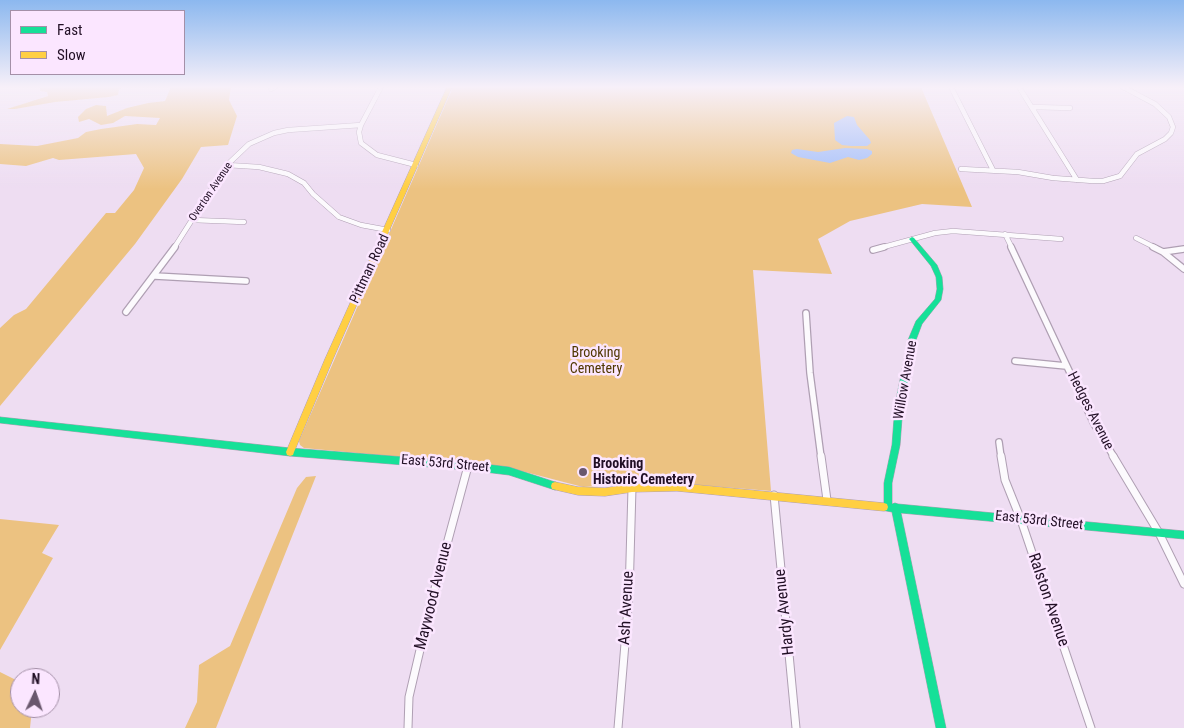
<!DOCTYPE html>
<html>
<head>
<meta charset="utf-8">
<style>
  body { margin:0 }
  #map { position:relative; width:1184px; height:728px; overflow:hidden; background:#eeddf2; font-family:"Roboto Condensed",sans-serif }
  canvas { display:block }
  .legend { position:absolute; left:10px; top:10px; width:175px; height:65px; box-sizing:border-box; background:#fbe6ff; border:1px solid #a490a8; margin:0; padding:6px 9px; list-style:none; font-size:15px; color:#210f25 }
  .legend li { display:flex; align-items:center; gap:10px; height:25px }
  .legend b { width:25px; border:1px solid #a490a8 }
  .north { position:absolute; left:10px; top:668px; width:50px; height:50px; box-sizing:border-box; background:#fbe6ff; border:1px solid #a490a8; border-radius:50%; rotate:3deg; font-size:14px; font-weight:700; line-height:20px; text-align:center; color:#210f25 }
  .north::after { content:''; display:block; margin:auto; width:18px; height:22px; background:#69576d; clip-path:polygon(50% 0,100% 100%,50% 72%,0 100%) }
</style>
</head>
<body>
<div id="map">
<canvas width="1184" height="728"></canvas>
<ul class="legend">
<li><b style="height:6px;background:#16e098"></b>Fast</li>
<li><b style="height:6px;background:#ffcf43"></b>Slow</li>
</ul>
<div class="north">N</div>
</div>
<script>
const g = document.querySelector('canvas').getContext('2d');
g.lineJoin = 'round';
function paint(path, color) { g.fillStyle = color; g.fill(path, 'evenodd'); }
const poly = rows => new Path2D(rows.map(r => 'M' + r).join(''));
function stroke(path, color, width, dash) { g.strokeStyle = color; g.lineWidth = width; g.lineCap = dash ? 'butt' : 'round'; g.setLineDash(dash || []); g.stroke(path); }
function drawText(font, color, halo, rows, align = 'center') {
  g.font = font + ' "Roboto Condensed",sans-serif'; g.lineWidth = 5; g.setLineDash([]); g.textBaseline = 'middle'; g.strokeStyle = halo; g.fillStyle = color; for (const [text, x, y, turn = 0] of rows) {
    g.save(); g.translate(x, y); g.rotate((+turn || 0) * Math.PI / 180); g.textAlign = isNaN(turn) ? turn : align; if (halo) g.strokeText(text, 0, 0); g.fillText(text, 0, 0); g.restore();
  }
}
const green = poly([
  [41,87,124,87,119,89,118,95,109,97,55,102,15,109,7,109,48,96,47,92,40,91],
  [171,87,231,87,229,100,237,116,228,145,201,147,182,179,135,244,0,406,0,328,14,315,26,309,106,213,115,213,134,190,144,168,136,154,59,160,53,158,26,166,0,164,0,144,37,146,78,138,86,132,101,129,137,124,156,125,160,118,125,116,113,123,101,125,89,119,79,122,78,117,86,109,96,105,106,106,107,116,127,108,148,103,165,101],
  [453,87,921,87,972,207,922,204,850,221,818,239,832,274,753,270,771,491,662,482,583,487,506,467,304,448,300,445,299,441],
  [316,476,216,728,185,728,197,702,199,665,230,646,297,488,306,477],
  [0,519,59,525,42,553,53,558,0,650],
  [0,672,20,682,20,708,32,708,30,728,0,728]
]);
const water = poly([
  [847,116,854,117,857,125,870,140,871,143,867,146,851,146,842,145,835,140,834,123],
  [845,148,867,149,872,151,872,154,867,158,859,160,848,157,830,163,798,157,791,153,792,150,797,149,818,152]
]);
const streetFar2 = poly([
  [381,87,361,125,359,132,361,143,377,155,416,165],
  [951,87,993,170],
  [1019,87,1077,180],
  [271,89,275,87],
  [1032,107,1070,108],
  [227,165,259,167,288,174,304,183,313,194,339,217,361,225,388,230],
  [961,169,1018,172,1053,178,1093,181,1103,181,1120,176,1137,154,1165,139,1171,133,1173,127,1169,117,1155,104,1123,87],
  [192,220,244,222],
  [1005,234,1012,248],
  [1136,238,1156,248],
  [174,248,227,165,249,144,274,133,288,130,361,125],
  [880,248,935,233,953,231,1061,239]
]);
const streetFar1 = poly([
  [1011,247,1094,424,1114,457],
  [1153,247,1163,252,1184,269],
  [873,250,884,247],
  [1163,252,1184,249],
  [155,276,246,281],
  [126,312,175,247],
  [806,313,810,373,821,457],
  [1015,361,1066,366],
  [999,442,1001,457]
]);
const street = poly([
  [821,456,827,500],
  [1001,456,1005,480,1021,520,1091,728],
  [1113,456,1159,533,1184,584],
  [774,495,796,728],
  [408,728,409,697,430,607,468,466],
  [618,728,629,595,632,488]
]);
const fast = poly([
  [912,237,914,238,937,265,942,277,943,289,941,300,922,324,916,340,903,405,900,445,892,483,892,504,895,503,898,504,1184,531,1184,539,901,513,946,728,936,728,892,512,881,510,880,507,881,504,884,503,884,483,892,445,895,405,908,340,916,321,935,299,937,289,936,277,931,266,910,240,909,239,912,237],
  [0,417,290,448,468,462,509,467,558,483,559,486,558,489,555,490,509,475,468,470,290,456,0,423,0,417]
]);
const slow = poly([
  [447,87,452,87,333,359,294,452,293,455,290,456,287,455,286,452,325,359,447,87],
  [555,482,578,487,605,488,632,484,677,483,884,503,887,504,888,507,887,510,884,511,677,491,632,492,605,496,578,495,552,489,551,486,552,483,555,482]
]);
const markers = [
  [583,472,5,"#69576d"]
];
const farStreetnames = [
  ["Overton Avenue",211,192,-56]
];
const streetNames = [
  ["Pittman Road",370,269,-65],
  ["Willow Avenue",906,380,-80],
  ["Hedges Avenue",1090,411,63],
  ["East 53rd Street",445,464,5],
  ["East 53rd Street",1039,521,6]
];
const parkNames = [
  ["Brooking",596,353],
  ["Cemetery",596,369]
];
const poiNames = [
  ["Brooking",593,464],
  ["Historic Cemetery",593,480]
];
const nearStreetnames = [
  ["Maywood Avenue",434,596,-76],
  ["Ralston Avenue",1048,600,71],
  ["Ash Avenue",627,608,-87],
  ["Hardy Avenue",785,612,-96]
];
paint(green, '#ecc281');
paint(water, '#a2befa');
stroke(streetFar2, '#af9fb3', 5.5);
stroke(streetFar1, '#af9fb3', 8);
stroke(street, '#af9fb3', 9);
stroke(fast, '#af9fb3', 1);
stroke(slow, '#af9fb3', 1);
stroke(streetFar2, '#fcfafd', 4.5);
stroke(streetFar1, '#fcfafd', 5.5);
stroke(street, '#fcfafd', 7);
paint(fast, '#16e098');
paint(slow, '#ffcf43');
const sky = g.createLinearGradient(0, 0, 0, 189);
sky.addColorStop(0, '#8cb8ef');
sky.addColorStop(0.46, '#f7f0f9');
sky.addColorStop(1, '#f7f0f900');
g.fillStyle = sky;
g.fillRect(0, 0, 1184, 189);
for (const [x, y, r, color] of markers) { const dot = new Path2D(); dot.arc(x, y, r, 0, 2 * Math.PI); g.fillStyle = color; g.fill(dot); stroke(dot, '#fbe6ff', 2); }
drawText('11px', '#210f25', '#fbe6ff', farStreetnames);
drawText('14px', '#210f25', '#fbe6ff', streetNames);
drawText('14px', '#4f3700', '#fbe6ff', parkNames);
drawText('bold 14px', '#210f25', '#fbe6ff', poiNames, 'left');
drawText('16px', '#210f25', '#fbe6ff', nearStreetnames);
</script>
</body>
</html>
